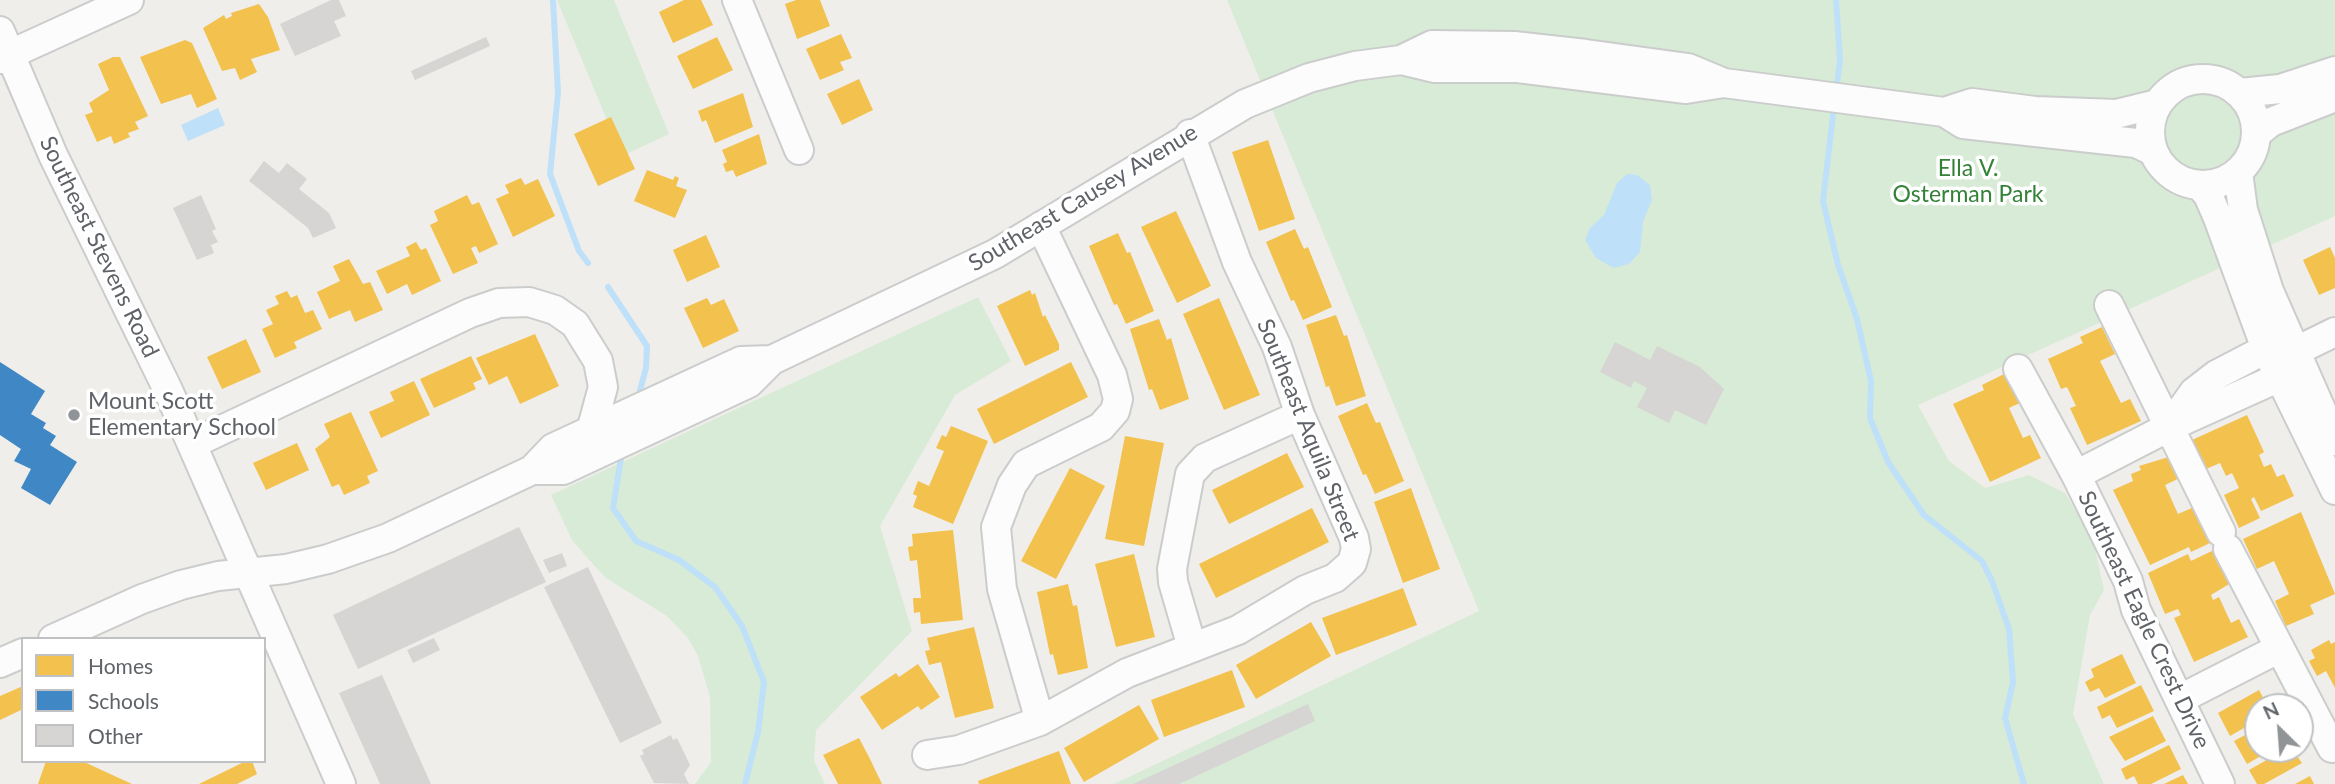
<!DOCTYPE html>
<html>
<head>
<meta charset="utf-8">
<style>
  body { margin:0 }
  #map { position:relative; width:2335px; height:784px; overflow:hidden; background:#efeeea; font-family:Lato,sans-serif }
  canvas { display:block }
  .legend { position:absolute; left:21px; top:637px; width:245px; height:126px; box-sizing:border-box; background:#fff; border:2px solid #bfc1c3; margin:0; padding:9px 12px; list-style:none; font-size:21px; color:#5f6368 }
  .legend li { display:flex; align-items:center; gap:14px; height:35px }
  .legend b { width:35px; border:2px solid #bfc1c3 }
  .north { position:absolute; left:2244px; top:693px; width:70px; height:70px; box-sizing:border-box; background:#fff; border:2px solid #bfc1c3; border-radius:50%; rotate:335deg; font-size:19px; font-weight:700; line-height:28px; text-align:center; color:#5f6368 }
  .north::after { content:''; display:block; margin:auto; width:24px; height:32px; background:#919496; clip-path:polygon(50% 0,100% 100%,50% 72%,0 100%) }
</style>
</head>
<body>
<div id="map">
<canvas width="2335" height="784"></canvas>
<ul class="legend">
<li><b style="height:19px;background:#f2c14e"></b>Homes</li>
<li><b style="height:19px;background:#3f88c5"></b>Schools</li>
<li><b style="height:19px;background:#d6d5d3"></b>Other</li>
</ul>
<div class="north">N</div>
</div>
<script>
const g = document.querySelector('canvas').getContext('2d');
g.lineJoin = 'round';
function paint(path, color) { g.fillStyle = color; g.fill(path, 'evenodd'); }
const poly = rows => new Path2D(rows.map(r => 'M' + r).join(''));
function stroke(path, color, width, dash) { g.strokeStyle = color; g.lineWidth = width; g.lineCap = dash ? 'butt' : 'round'; g.setLineDash(dash || []); g.stroke(path); }
function drawText(font, color, halo, rows, align = 'center') {
  g.font = font + ' Lato,sans-serif'; g.lineWidth = 7; g.setLineDash([]); g.textBaseline = 'middle'; g.strokeStyle = halo; g.fillStyle = color; for (const [text, x, y, turn = 0] of rows) {
    g.save(); g.translate(x, y); g.rotate((+turn || 0) * Math.PI / 180); g.textAlign = isNaN(turn) ? turn : align; if (halo) g.strokeText(text, 0, 0); g.fillText(text, 0, 0); g.restore();
  }
}
const green = poly([
  [557,0,614,0,669,134,622,156],
  [1227,0,2335,0,2335,216,1918,405,1949,461,1985,488,2029,475,2065,493,2093,539,2104,590,2090,615,2073,714,2104,784,1114,784,1479,611],
  [978,297,1011,361,955,395,880,526,912,631,816,730,814,761,825,784,695,784,711,762,710,697,698,656,688,638,667,616,606,578,591,562,572,540,551,495]
]);
const water = poly([
  [218,108,225,125,188,141,181,125],
  [1627,174,1637,175,1650,185,1652,200,1643,222,1640,252,1629,264,1614,268,1596,258,1585,240,1590,228,1604,215,1617,183]
]);
const homes = poly([
  [684,0,701,0,713,25,673,43,659,12],
  [796,0,820,0,830,26,797,39,785,4],
  [259,4,268,17,280,50,251,59,257,72,240,80,235,68,222,71,203,28,224,15,226,19,232,16,231,13],
  [841,34,852,58,840,62,844,70,820,80,806,49],
  [717,37,733,70,693,89,677,56],
  [185,40,192,43,217,99,197,108,191,94,161,104,140,57],
  [113,57,120,57,148,116,135,122,139,129,128,133,130,137,114,144,111,136,97,142,85,115,93,112,89,103,109,90,98,64],
  [859,79,873,110,842,125,827,94],
  [743,93,753,127,715,143,706,120,702,122,698,111],
  [611,117,635,169,598,186,574,134],
  [759,134,767,164,736,177,733,170,726,172,723,164,727,162,722,150],
  [1268,140,1295,219,1259,231,1232,152],
  [647,170,673,180,675,176,679,178,676,186,687,190,675,218,634,201],
  [521,178,525,185,538,179,555,216,513,237,496,199,509,193,505,185],
  [467,195,472,205,479,202,498,244,479,253,476,246,471,248,478,263,453,274,430,225,438,221,434,211],
  [1176,211,1211,286,1177,303,1141,227],
  [1295,229,1304,249,1308,247,1332,307,1303,320,1294,300,1291,301,1266,242],
  [1118,233,1127,253,1130,252,1154,311,1126,324,1117,304,1114,305,1089,246],
  [706,235,720,267,687,282,673,250],
  [416,242,421,250,426,248,441,281,412,295,407,284,387,294,376,271,410,256,406,247],
  [2330,247,2335,258,2335,288,2319,295,2303,260],
  [349,259,363,284,370,282,383,310,355,322,350,310,329,319,317,292,340,281,333,266],
  [1030,290,1032,295,1035,293,1043,317,1045,315,1059,344,1059,350,1025,366,997,306],
  [287,291,291,298,297,295,305,313,313,310,322,329,294,342,297,348,275,358,262,329,273,324,266,310,279,304,275,296],
  [707,298,711,305,724,299,739,331,703,348,684,308],
  [1219,298,1260,395,1224,410,1183,314],
  [1336,315,1344,336,1347,335,1366,396,1336,406,1329,386,1326,387,1306,325],
  [1159,319,1167,340,1171,338,1189,399,1160,410,1152,389,1149,390,1130,329],
  [2102,327,2115,354,2100,361,2121,403,2130,399,2141,421,2087,445,2070,408,2076,406,2067,387,2061,389,2048,359,2083,343,2080,337],
  [535,334,559,386,520,404,507,376,489,385,476,358],
  [246,339,261,372,222,389,207,357],
  [471,356,482,379,473,383,476,389,434,408,420,379],
  [1071,362,1088,397,994,444,977,409],
  [2008,372,2022,402,2009,408,2023,438,2030,435,2041,458,1990,482,1953,404,1984,390,1982,385],
  [414,381,430,415,381,438,369,412,394,401,390,392],
  [1367,403,1376,423,1380,422,1404,481,1375,494,1366,474,1363,475,1338,416],
  [351,412,378,471,367,476,370,483,344,495,339,484,332,487,315,449,330,437,324,424],
  [2247,415,2264,452,2259,455,2264,467,2271,464,2277,477,2284,474,2294,496,2261,511,2254,497,2251,499,2260,518,2239,528,2224,495,2239,488,2232,473,2226,476,2220,463,2206,469,2192,440],
  [951,426,988,441,953,524,913,507,917,496,913,494,918,481,929,486,944,451,936,448,942,435,946,437],
  [1125,436,1164,443,1144,546,1105,539],
  [297,443,309,470,266,490,253,463],
  [1287,453,1304,487,1229,524,1212,490],
  [2172,456,2182,477,2165,485,2178,514,2194,507,2210,543,2191,552,2189,547,2150,565,2113,490,2133,481,2131,474,2141,470,2139,466],
  [1070,468,1105,486,1056,579,1021,561],
  [1411,488,1440,569,1403,583,1374,502],
  [1312,508,1329,542,1216,598,1199,564],
  [2301,512,2335,594,2310,605,2314,614,2286,626,2275,601,2289,594,2274,561,2257,569,2243,539],
  [953,530,963,620,921,624,920,612,914,613,913,598,921,598,917,560,910,561,908,547,913,546,912,534],
  [2214,550,2229,584,2211,595,2213,600,2219,597,2231,623,2239,619,2248,637,2194,662,2174,618,2181,615,2178,609,2165,614,2148,573,2188,554,2191,561],
  [1134,554,1155,637,1116,647,1095,564],
  [1068,584,1073,606,1077,605,1088,668,1058,675,1053,654,1050,655,1037,592],
  [1403,588,1417,625,1336,655,1322,618],
  [1311,622,1331,656,1256,699,1236,665],
  [974,627,994,708,955,718,941,662,929,665,925,651,930,650,927,638],
  [2329,640,2331,644,2335,642,2335,688,2326,671,2317,676,2309,661,2315,658,2311,650],
  [2122,654,2136,683,2105,698,2099,688,2090,692,2085,682,2094,677,2091,669],
  [918,664,940,697,921,710,918,706,882,730,860,697,896,673,899,677],
  [1232,670,1245,707,1164,737,1151,700],
  [2141,685,2154,711,2117,728,2110,715,2102,719,2097,707],
  [23,686,23,709,0,720,0,696],
  [2259,690,2268,707,2258,707,2258,720,2230,736,2218,713],
  [1139,705,1159,739,1084,782,1064,748],
  [2153,716,2166,741,2125,761,2109,737],
  [2258,728,2258,749,2273,749,2247,764,2234,741],
  [859,738,870,759,882,784,838,784,834,776,823,755],
  [2169,745,2181,769,2151,784,2138,784,2134,776,2126,780,2121,769],
  [2286,749,2300,749,2302,753,2297,756,2302,763,2264,784,2257,784,2249,770],
  [1059,751,1071,784,979,784,978,781],
  [46,761,82,761,132,784,38,784],
  [246,761,252,761,257,774,237,784,199,784],
  [2183,775,2188,784,2164,784],
  [2310,776,2314,784,2295,784]
]);
const schools = poly([
  [0,362,45,391,31,414,46,423,43,428,56,436,50,445,77,462,50,505,21,488,31,469,14,461,21,449,0,435]
]);
const stream = poly([
  [553,0,558,93,550,174,579,251,588,263],
  [1836,0,1840,60,1836,92],
  [1834,106,1823,201,1838,265,1857,319,1871,381,1870,418,1888,462,1924,515,1982,561,1992,581,2009,629,2013,682,2005,718,2024,784],
  [608,287,647,346,646,368,638,398],
  [622,452,613,508,636,541,679,560,715,587,742,626,764,682,758,732,745,784]
]);
const building = poly([
  [331,0,339,0,346,16,334,21,341,36,295,56,280,24],
  [486,37,490,46,415,80,411,71],
  [264,161,279,173,287,163,307,179,299,189,329,213,336,228,313,238,308,228,249,181],
  [201,195,216,229,212,231,218,242,211,245,214,253,197,260,173,208],
  [1615,342,1650,360,1657,346,1700,367,1724,389,1706,425,1675,410,1669,423,1637,407,1647,388,1634,381,1631,388,1600,372],
  [519,527,546,582,358,669,333,615],
  [562,553,567,566,549,573,543,560],
  [588,567,662,723,620,743,544,587],
  [434,638,440,650,413,663,407,650],
  [382,675,431,784,380,784,339,693],
  [1308,704,1315,721,1179,784,1133,784],
  [671,735,673,740,677,738,690,765,684,774,689,784,654,783,640,756,644,754,642,750]
]);
const minor = poly([
  [737,0,799,150],
  [0,31,53,155,168,390,341,784],
  [0,59,129,0],
  [1401,60,1434,68,1518,68,1686,89,1724,83],
  '2150 132a53 53 0 1 1 106 0a53 53 0 1 1-106 0Z',
  [2240,93,2280,89,2335,71],
  [1944,112,1963,124,2136,143,2153,151],
  [2256,134,2271,122,2335,97],
  [2238,172,2243,210,2269,291,2335,441],
  [2199,185,2208,195,2218,218,2266,349,2335,490],
  [2109,305,2221,532],
  [2294,352,2335,332],
  [2018,369,2076,475,2128,581,2136,610,2220,784],
  [2169,427,2194,392,2216,375,2266,349,2285,351],
  [192,444,470,313,499,303,529,302,555,310,575,324,598,361,603,387,591,431],
  [532,470,563,470,749,383,772,360,995,254,1245,104,1309,78,1355,66,1401,60,1432,45,1514,46,1586,54,1688,68,1724,83,1944,112,1972,103,2035,111,2116,114,2157,104],
  [2076,475,2169,427,2280,377,2289,360],
  [2228,549,2332,748],
  [53,639,142,599,181,585,218,576,286,569,328,559,388,538,532,470,553,448,687,386,741,361,772,360],
  [1192,647,1173,582,1172,569,1190,474,1205,458,1300,415],
  [0,663,23,653],
  [2180,699,2278,649],
  [1040,721,1002,589,996,527,1012,485,1026,464,1101,427,1115,411,1118,399,1112,375,1041,226],
  [927,755,959,750,1040,721,1127,673,1238,630,1305,590,1335,578,1352,563,1356,549,1354,538,1300,415,1277,347,1237,262,1190,134]
]);
const markers = [
  [74,415,7,"#919496"]
];
const parkNames = [
  ["Ella V.",1968,169],
  ["Osterman Park",1968,195]
];
const streetNames = [
  ["Southeast Causey Avenue",1083,198,-31],
  ["Southeast Stevens Road",99,247,64],
  ["Southeast Aquila Street",1308,430,68],
  ["Southeast Eagle Crest Drive",2144,620,65]
];
const poiNames = [
  ["Mount Scott",88,402],
  ["Elementary School",88,428]
];
paint(green, '#d8ebd6');
paint(water, '#bfe0f9');
paint(homes, '#f2c14e');
paint(schools, '#3f88c5');
stroke(stream, '#bfe0f9', 6);
paint(building, '#d6d5d3');
stroke(minor, '#cbcccc', 32);
stroke(minor, '#fdfcfc', 28);
for (const [x, y, r, color] of markers) { const dot = new Path2D(); dot.arc(x, y, r, 0, 2 * Math.PI); g.fillStyle = color; g.fill(dot); stroke(dot, '#fff', 2.5); }
drawText('23px', '#348238', '#fff', parkNames);
drawText('23px', '#5f6368', '#fff', streetNames);
drawText('23px', '#5f6368', '#fff', poiNames, 'left');
</script>
</body>
</html>
